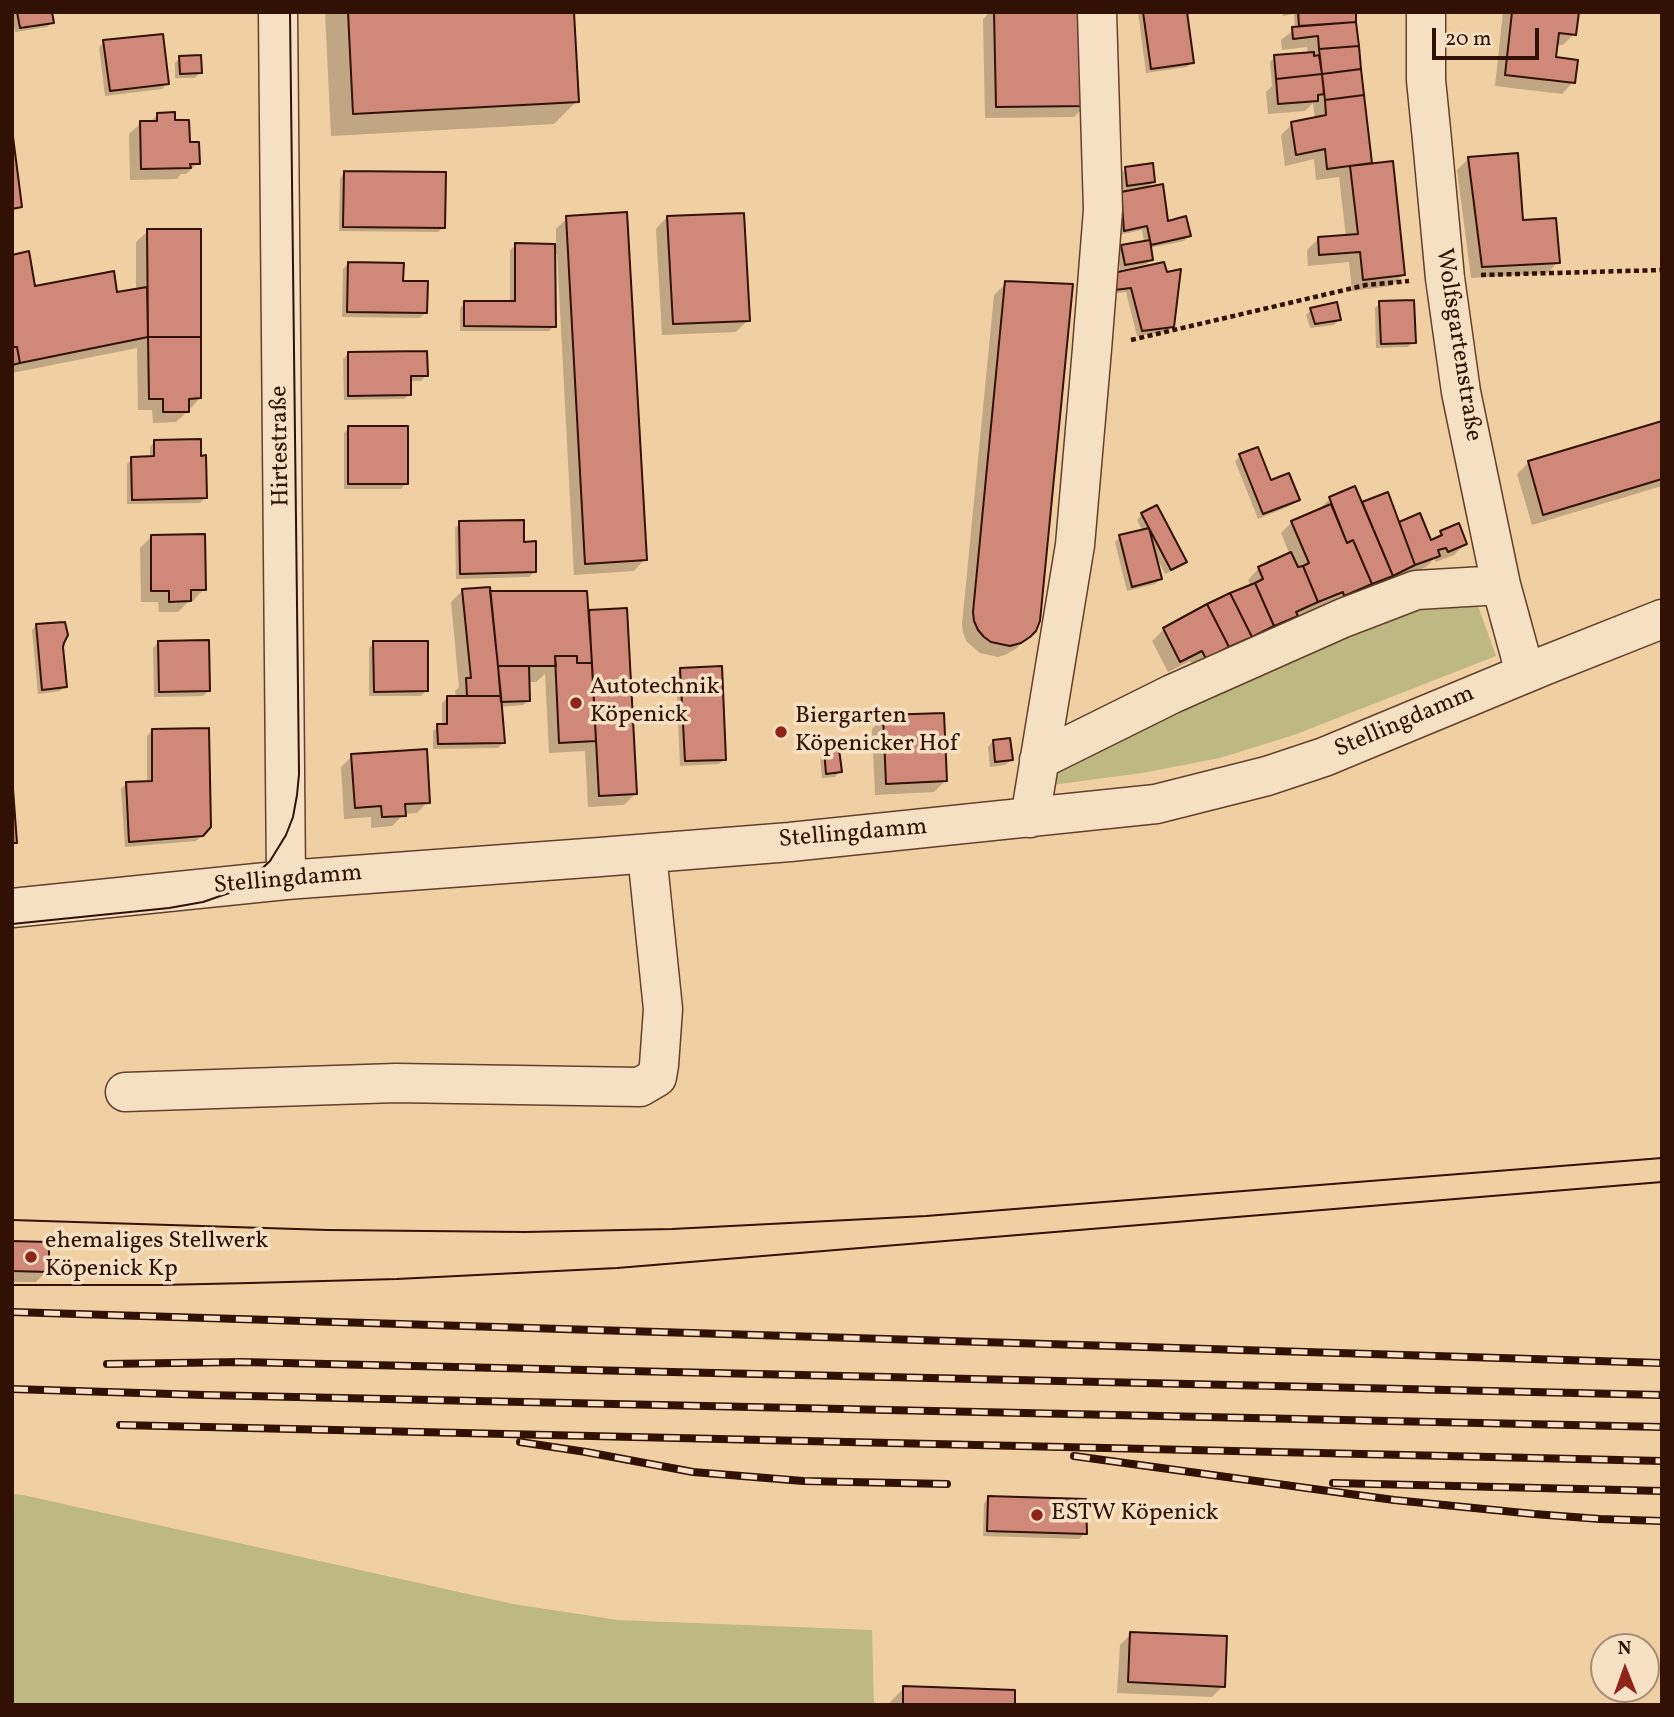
<!DOCTYPE html>
<html>
<head>
<meta charset="utf-8">
<style>
  body { margin:0 }
  #map { position:relative; width:1674px; height:1717px; overflow:hidden; background:#f0d0a3; font-family:Vollkorn,serif }
  canvas { display:block }
  .frame { position:absolute; inset:0; border:14px solid #311104; pointer-events:none }
  .north { position:absolute; left:1590px; top:1633px; width:70px; height:70px; box-sizing:border-box; background:#f5e0c3; border:2px solid #a78d77; border-radius:50%; rotate:359deg; font-size:19px; font-weight:700; line-height:28px; text-align:center; color:#311104 }
  .north::after { content:''; display:block; margin:auto; width:24px; height:32px; background:#8f2418; clip-path:polygon(50% 0,100% 100%,50% 72%,0 100%) }
  .scale { position:absolute; left:1432px; top:28px; width:107px; height:32px; box-sizing:border-box; border:4px solid #311104; border-top:0; padding-left:9px; font-size:21px; line-height:24px; white-space:nowrap; color:#311104; -webkit-text-stroke:5px #f5e0c3; paint-order:stroke }
</style>
</head>
<body>
<div id="map">
<canvas width="1674" height="1717"></canvas>
<div class="frame"></div>
<div class="north">N</div>
<div class="scale">20 m</div>
</div>
<script>
const g = document.querySelector('canvas').getContext('2d');
g.lineJoin = 'round';
function paint(path, color) { g.fillStyle = color; g.fill(path, 'evenodd'); }
const poly = rows => new Path2D(rows.map(r => 'M' + r).join(''));
function stroke(path, color, width, dash) { g.strokeStyle = color; g.lineWidth = width; g.lineCap = dash ? 'butt' : 'round'; g.setLineDash(dash || []); g.stroke(path); }
function drawText(font, color, halo, rows, align = 'center') {
  g.font = font + ' Vollkorn,serif'; g.lineWidth = 7; g.setLineDash([]); g.textBaseline = 'middle'; g.strokeStyle = halo; g.fillStyle = color; for (const [text, x, y, turn = 0] of rows) {
    g.save(); g.translate(x, y); g.rotate((+turn || 0) * Math.PI / 180); g.textAlign = isNaN(turn) ? turn : align; if (halo) g.strokeText(text, 0, 0); g.fillText(text, 0, 0); g.restore();
  }
}
const green = poly([
  [1426,596,1477,603,1496,656,1294,735,1220,758,1142,773,1052,785,1052,771],
  [12,1494,23,1495,513,1604,618,1620,872,1630,874,1705,12,1705]
]);
const shadow = poly([
  [12,12,51,12,52,22,47,27,15,32],
  [325,12,573,12,577,101,554,124,331,136],
  [990,12,1084,12,1086,105,1074,117,985,118,983,19],
  [1138,12,1185,12,1192,62,1187,67,1146,73],
  [1282,12,1354,12,1371,165,1403,275,1391,286,1352,291,1349,262,1308,266,1307,250,1318,239,1346,237,1339,177,1316,180,1314,159,1285,166,1281,135,1292,124,1315,119,1313,103,1305,111,1268,114,1266,92,1272,86,1270,62,1275,57,1308,55,1307,47,1282,50,1281,40,1295,29,1294,14,1283,16],
  [1503,12,1577,12,1574,34,1563,45,1556,45,1554,59,1573,82,1562,94,1495,86],
  [104,42,167,84,162,89,105,96,99,47],
  [180,58,200,72,195,78,175,78,175,63],
  [158,114,173,122,188,144,198,163,186,174,181,174,177,179,130,180,129,134,141,123,149,123],
  [1468,159,1522,222,1558,262,1547,273,1471,278,1457,170],
  [1126,169,1154,181,1146,189,1166,223,1189,236,1184,241,1149,248,1152,259,1146,264,1120,270,1117,252,1122,247,1144,243,1142,230,1119,235,1123,193,1120,174],
  [345,172,444,227,438,232,339,231,340,178],
  [667,217,748,320,736,332,662,335,656,229],
  [567,218,645,559,634,571,574,575,557,254,554,254,554,326,549,331,460,331,460,308,465,303,510,303,510,250,516,245,556,246,556,229],
  [148,231,200,398,188,411,176,422,153,423,152,410,138,410,137,348,12,373,12,256,34,288,116,294,136,290,136,242],
  [348,264,401,283,425,313,420,318,342,317,343,269],
  [1163,264,1172,326,1166,332,1137,336,1126,292,1109,294,1108,280],
  [1006,283,1034,630,1017,648,1007,654,998,657,980,653,967,642,963,633,962,624,994,295],
  [1380,303,1414,342,1408,347,1376,348,1375,308],
  [1311,310,1339,320,1334,325,1310,328,1306,315],
  [349,353,426,375,421,381,409,381,410,394,404,399,344,400,343,359],
  [1662,425,1662,486,1532,525,1517,474,1528,463],
  [349,428,406,483,401,489,344,489,344,433],
  [155,441,205,498,200,503,127,504,127,464,132,459,150,458,150,447],
  [1240,456,1270,483,1298,500,1292,505,1258,519,1235,461],
  [1354,488,1361,504,1387,494,1398,524,1430,542,1441,533,1465,544,1454,555,1436,562,1434,559,1426,567,1333,606,1331,602,1293,618,1284,627,1194,669,1190,661,1168,672,1152,641,1164,629,1251,587,1248,580,1259,568,1290,555,1281,533,1292,522,1318,510,1330,499],
  [1142,514,1185,562,1179,567,1165,574,1156,556,1160,579,1155,584,1127,591,1115,542,1120,537,1143,532,1137,520],
  [460,523,534,572,529,577,456,579,455,528],
  [151,537,204,589,193,601,189,601,178,612,159,612,158,602,141,602,140,548],
  [463,590,489,593,587,614,590,611,635,794,624,805,588,807,585,751,549,753,545,674,536,682,528,682,529,700,523,705,500,707,503,743,498,748,433,749,433,731,438,726,442,726,442,703,447,698,456,698,455,691,459,687,451,602],
  [37,625,62,642,65,686,60,691,38,694,32,630],
  [158,643,208,691,203,696,154,697,153,648],
  [374,643,426,690,421,696,369,696,369,648],
  [681,669,725,759,719,764,680,766,676,675],
  [884,717,946,780,934,792,875,795,872,729],
  [152,730,210,827,196,841,125,847,121,789,127,783,147,783,147,736],
  [993,741,1011,760,1005,765,990,767,988,747],
  [825,752,840,771,835,777,822,778,820,757],
  [352,756,428,802,417,813,404,814,392,826,371,828,371,817,344,819,341,767],
  [12,1243,47,1271,36,1282,12,1282],
  [989,1498,1085,1533,1079,1539,983,1536,984,1503],
  [1131,1634,1223,1686,1212,1697,1117,1693,1120,1645],
  [904,1688,1013,1705,887,1705]
]);
const building = poly([
  [17,12,52,12,54,23,20,28,17,12],
  [348,12,574,12,579,102,353,114,348,12],
  [994,12,1086,12,1087,106,996,107,994,12],
  [1143,12,1187,12,1194,63,1151,69,1143,12],
  [1298,12,1356,12,1356,22,1299,26,1298,12],
  [1512,12,1579,12,1576,35,1559,33,1556,57,1578,60,1575,83,1505,75,1512,12],
  [1356,22,1359,46,1319,49,1318,36,1293,39,1292,27,1356,22],
  [163,34,169,84,110,91,103,40,163,34],
  [1359,46,1361,69,1322,74,1319,49,1359,46],
  [1314,52,1314,56,1319,55,1322,74,1276,79,1274,55,1314,52],
  [201,55,202,73,180,74,179,56,201,55],
  [1361,69,1364,95,1325,100,1322,74,1361,69],
  [1322,74,1324,94,1318,95,1318,101,1278,104,1276,79,1322,74],
  [1364,95,1372,163,1327,169,1325,149,1296,155,1291,122,1326,115,1325,100,1364,95],
  [175,112,175,120,189,120,190,142,199,142,200,164,190,164,191,168,141,169,140,121,157,121,157,113,175,112],
  [12,129,22,207,12,209,12,129],
  [1518,153,1523,220,1556,218,1560,263,1482,267,1468,157,1518,153],
  [1393,161,1405,275,1363,280,1360,252,1319,255,1318,237,1358,234,1350,166,1393,161],
  [1153,163,1155,182,1127,186,1125,167,1153,163],
  [344,171,446,172,445,228,343,227,344,171],
  [1163,184,1168,221,1186,216,1191,236,1151,245,1147,226,1124,231,1121,192,1163,184],
  [627,212,647,560,585,564,566,216,627,212],
  [744,213,750,321,673,324,667,216,744,213],
  [147,229,201,229,201,337,148,337,147,229],
  [1150,240,1153,260,1125,265,1121,245,1150,240],
  [515,243,555,244,556,327,464,326,464,301,515,301,515,243],
  [29,251,35,286,114,271,117,292,147,287,148,337,20,363,17,347,12,347,12,255,29,251],
  [348,262,404,263,403,281,428,281,427,313,347,312,348,262],
  [1164,262,1167,272,1181,269,1174,327,1142,331,1131,288,1114,290,1113,273,1164,262],
  [1005,281,1073,284,1040,621,1036,631,1030,637,1021,643,1010,646,991,642,984,637,978,630,974,621,973,612,1005,281],
  [1414,300,1416,343,1381,344,1379,301,1414,300],
  [1337,302,1341,320,1315,324,1310,308,1337,302],
  [148,337,201,337,201,398,189,399,189,412,163,412,163,399,149,399,148,337],
  [12,347,17,347,20,363,12,365,12,347],
  [427,351,428,376,411,376,411,395,348,396,348,352,427,351],
  [1662,421,1662,479,1543,515,1528,461,1662,421],
  [348,426,408,426,408,484,348,484,348,426],
  [201,439,201,456,206,455,207,498,132,500,131,457,154,456,154,440,201,439],
  [1258,447,1271,480,1289,473,1300,500,1263,514,1239,454,1258,447],
  [1355,486,1393,576,1372,584,1353,540,1347,543,1329,497,1355,486],
  [1388,492,1415,565,1393,576,1362,502,1388,492],
  [1331,504,1347,543,1353,540,1372,584,1344,596,1343,592,1318,602,1303,566,1309,563,1291,521,1331,504],
  [1157,505,1187,562,1171,570,1141,513,1157,505],
  [1420,513,1431,540,1442,535,1440,531,1459,523,1467,544,1448,552,1446,548,1438,550,1440,556,1415,565,1399,522,1420,513],
  [524,520,524,542,536,541,536,572,460,574,459,521,524,520],
  [1149,528,1162,579,1132,587,1119,535,1149,528],
  [205,534,206,590,191,590,191,601,169,602,169,591,151,591,151,535,205,534],
  [1291,552,1298,567,1303,566,1318,602,1296,612,1298,616,1274,626,1255,583,1263,579,1258,567,1291,552],
  [1255,583,1274,626,1252,637,1230,593,1255,583],
  [490,587,501,696,467,696,466,678,471,678,462,589,490,587],
  [490,591,587,591,592,663,577,663,577,656,555,656,556,666,498,666,490,591],
  [1230,593,1252,637,1229,647,1207,604,1230,593],
  [1207,604,1229,647,1206,659,1202,651,1180,662,1163,628,1207,604],
  [627,608,637,794,599,796,589,610,627,608],
  [65,622,68,635,64,643,63,647,67,687,42,690,36,624,65,622],
  [209,640,210,691,159,692,158,641,209,640],
  [373,641,428,641,428,691,374,692,373,641],
  [555,656,577,656,577,663,592,663,596,741,559,743,555,656],
  [498,666,529,666,530,701,501,702,498,666],
  [722,666,726,760,685,761,680,668,722,666],
  [447,696,501,696,505,743,438,744,437,724,447,724,447,696],
  [944,713,947,781,886,784,883,715,944,713],
  [209,728,211,827,203,836,129,842,126,782,152,781,152,729,209,728],
  [1010,738,1013,760,995,762,993,740,1010,738],
  [427,749,430,803,405,804,406,816,382,817,381,806,355,808,351,754,427,749],
  [839,749,842,772,826,774,824,750,839,749],
  [12,775,17,843,12,843,12,775],
  [12,1241,49,1242,49,1272,12,1271,12,1241],
  [988,1496,1086,1499,1087,1534,987,1531,988,1496],
  [1130,1632,1227,1636,1225,1687,1128,1682,1130,1632],
  [903,1686,1015,1690,1015,1705,903,1705,903,1686]
]);
const path = poly([
  [1481,275,1662,270],
  [1131,340,1366,285,1409,281]
]);
const minor = poly([
  [278,12,286,880],
  [1426,12,1426,80,1432,140,1445,278,1461,392,1501,585,1525,673],
  [1039,760,1172,694,1343,618,1416,590,1501,585],
  [1030,818,1075,545,1092,349,1103,210,1097,12],
  [12,908,286,880,600,857,790,842,1156,804,1267,776,1324,757,1546,665,1662,619],
  [125,1092,396,1083,640,1087,657,1077,659,1065,663,1009,647,854]
]);
const tram = poly([
  [12,924,169,908,203,902,229,893,253,877,270,861,286,835,293,817,297,795,299,774,290,12],
  [12,1220,328,1230,525,1232,672,1229,926,1216,1662,1158],
  [12,1285,160,1285,250,1283,397,1279,617,1268,1662,1182]
]);
const rail = poly([
  [12,1312,1662,1363],
  [107,1364,241,1362,1662,1395],
  [12,1389,204,1395,1662,1427],
  [120,1425,1662,1461],
  [520,1442,586,1452,693,1472,803,1481,947,1484],
  [1074,1456,1394,1500,1534,1514,1600,1519,1662,1521],
  [1333,1483,1662,1491]
]);
const markers = [
  [576,703,7,"#8f2418"],
  [781,732,7,"#8f2418"],
  [31,1257,7,"#8f2418"],
  [1037,1515,7,"#8f2418"]
];
const streetNames = [
  ["Wolfsgartenstraße",1457,345,81],
  ["Hirtestraße",282,446,-91],
  ["Stellingdamm",1405,723,-23],
  ["Stellingdamm",853,835,-5],
  ["Stellingdamm",288,881,-5]
];
const poiNames = [
  ["Autotechnik",590,689],
  ["Köpenick",590,717],
  ["Biergarten",795,718],
  ["Köpenicker Hof",795,746],
  ["ehemaliges Stellwerk",45,1243],
  ["Köpenick Kp",45,1271],
  ["ESTW Köpenick",1051,1515]
];
paint(green, '#beb982');
paint(shadow, '#0003');
paint(building, '#d08978');
stroke(building, '#311104', 2);
stroke(minor, '#61412c', 41);
stroke(path, '#311104', 4.5, [5, 3.5]);
stroke(minor, '#f5e0c3', 38);
stroke(tram, '#311104', 2);
stroke(rail, '#311104', 8);
stroke(rail, '#f5e0c3', 5, [16]);
for (const [x, y, r, color] of markers) { const dot = new Path2D(); dot.arc(x, y, r, 0, 2 * Math.PI); g.fillStyle = color; g.fill(dot); stroke(dot, '#f5e0c3', 2.5); }
drawText('24px', '#311104', '#f5e0c3', streetNames);
drawText('24px', '#311104', '#f5e0c3', poiNames, 'left');
</script>
</body>
</html>
